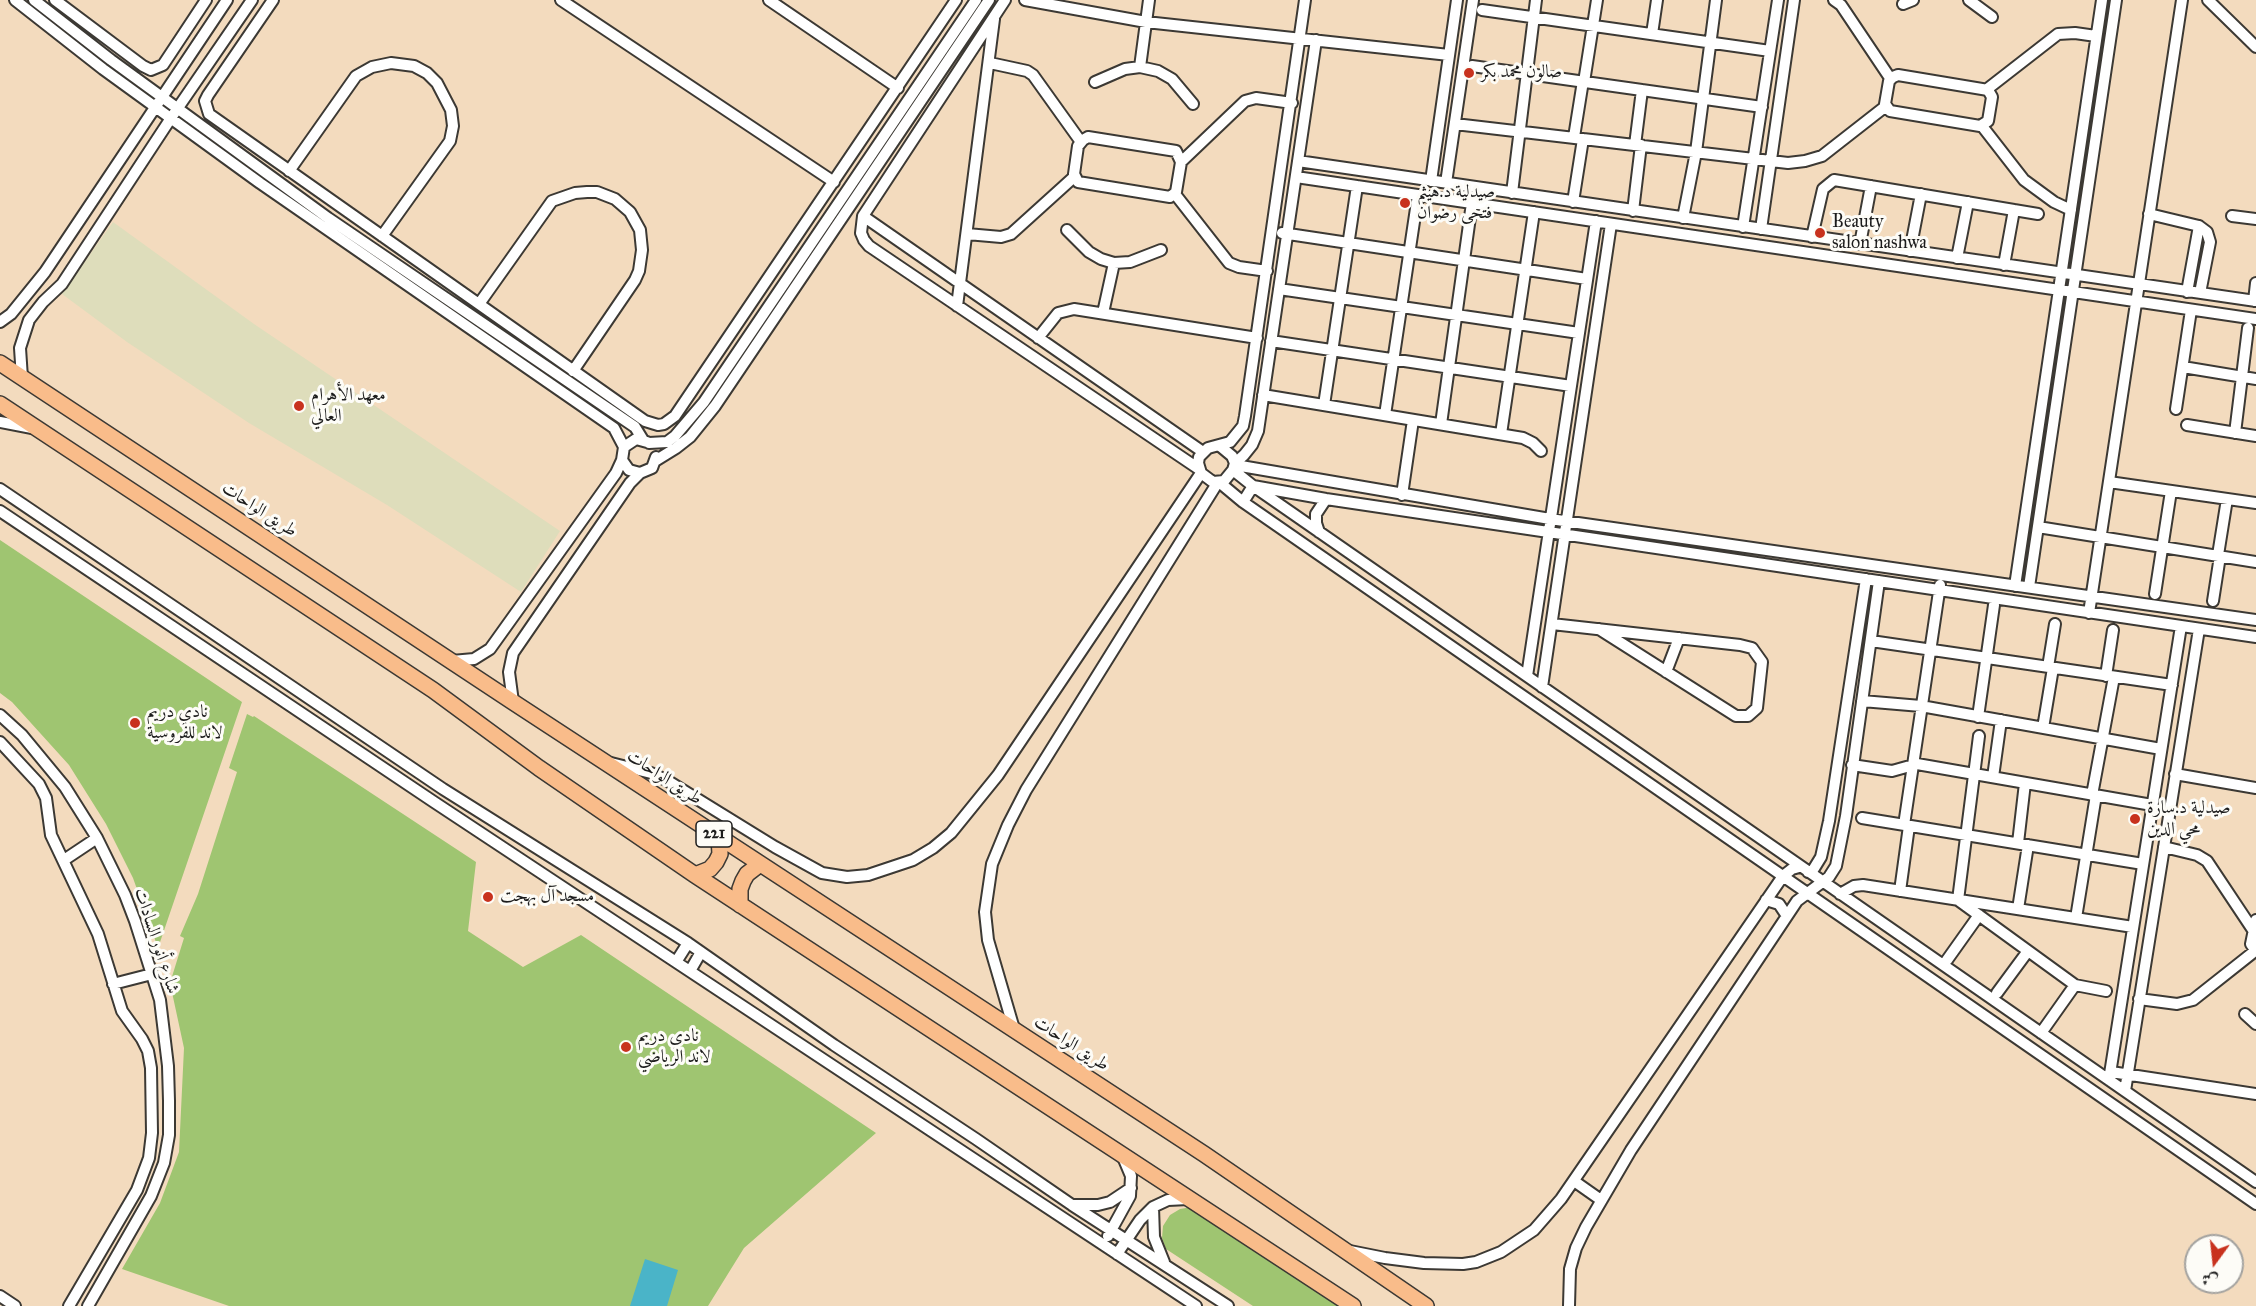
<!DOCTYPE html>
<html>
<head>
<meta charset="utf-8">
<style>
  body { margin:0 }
  #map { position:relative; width:2256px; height:1306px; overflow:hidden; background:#f3dbbe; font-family:"IM FELL Great Primer",Amiri,serif }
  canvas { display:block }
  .north { position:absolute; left:2184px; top:1234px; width:60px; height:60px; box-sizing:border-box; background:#fdfcf7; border:2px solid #a3a29f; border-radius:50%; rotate:195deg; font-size:16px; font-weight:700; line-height:24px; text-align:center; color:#1c1c1c }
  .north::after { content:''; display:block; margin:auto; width:21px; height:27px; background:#c8321e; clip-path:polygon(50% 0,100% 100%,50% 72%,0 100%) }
</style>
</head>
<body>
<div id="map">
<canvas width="2256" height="1306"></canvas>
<div class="north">ش</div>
</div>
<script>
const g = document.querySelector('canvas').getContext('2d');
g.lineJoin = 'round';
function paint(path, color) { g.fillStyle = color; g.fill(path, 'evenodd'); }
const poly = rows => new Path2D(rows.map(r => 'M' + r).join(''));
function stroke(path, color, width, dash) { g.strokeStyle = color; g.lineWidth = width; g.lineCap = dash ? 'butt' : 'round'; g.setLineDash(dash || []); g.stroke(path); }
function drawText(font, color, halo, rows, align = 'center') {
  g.font = font + ' "IM FELL Great Primer",Amiri,serif'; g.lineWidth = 6; g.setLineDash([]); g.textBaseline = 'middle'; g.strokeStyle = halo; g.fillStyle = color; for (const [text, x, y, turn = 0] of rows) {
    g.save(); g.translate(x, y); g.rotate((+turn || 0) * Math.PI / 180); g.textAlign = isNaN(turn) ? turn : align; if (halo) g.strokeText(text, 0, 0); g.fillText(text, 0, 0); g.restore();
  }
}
const built = poly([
  [113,222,254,324,560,531,521,592,387,505,249,423,127,342,62,294]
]);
const green = poly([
  [0,540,242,702,158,948,133,878,106,824,69,765,12,702,0,693],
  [247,714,253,717,254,716,476,862,468,931,523,967,581,935,876,1133,744,1248,708,1306,229,1306,122,1269,160,1203,179,1152,184,1048,170,983,184,938,180,936,198,894,237,772,229,768],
  [1192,1207,1342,1306,1253,1306,1166,1249,1162,1238,1163,1226,1170,1215,1180,1209]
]);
const water = poly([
  [645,1259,678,1270,667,1306,630,1306]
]);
const minor = poly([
  [15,0,103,69,260,183,614,428,624,447],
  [34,0,111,60,328,218,635,427,643,440],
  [55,0,143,66,151,70,163,65,206,0],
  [273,0,208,95,205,101,209,114,645,421,658,425,664,424,675,416,956,0],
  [561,0,834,182],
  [769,0,898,88],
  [1005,0,863,216,861,233,864,240,869,246,1199,469],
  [1025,0,1146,22,1449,55],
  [1834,0,1841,5,1890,78],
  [1969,0,1992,17],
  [2208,0,2256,47],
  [1903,4,1913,0],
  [1482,10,1770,51],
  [1652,34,1657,0],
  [990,63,1027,71,1033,75,1081,142],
  [1472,66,1762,107],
  [1140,67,1149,0],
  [1898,75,1988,90,1992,97,1988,121,1980,126,1890,111,1885,104,1889,81,1893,77,1898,75],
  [1095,82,1125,69,1140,67,1158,71,1172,79,1193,104],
  [1584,82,1597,0],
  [1986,90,2058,34,2075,33,2096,36],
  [1455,124,1788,163,1805,161,1822,156,1886,106],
  [1982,126,2024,180,2054,202,2071,210],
  [1088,137,1176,151,1181,162,1176,192,1170,197,1078,182,1074,174,1078,146,1083,140,1088,137],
  [1574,137,1583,81],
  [1635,145,1642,90],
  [1298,161,2256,301],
  [1181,162,1245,101,1256,98,1292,103],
  [289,171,356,76,372,67,391,63,414,66,427,73,437,83,451,110,453,126,450,141,382,236],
  [1296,177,2256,319],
  [1431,181,1457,0],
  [1446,183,1473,0],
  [1512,193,1536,0],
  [1175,194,1229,263,1239,267,1267,271],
  [1573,202,1583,139],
  [1633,211,1641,145],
  [2149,214,2199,226,2207,232,2210,242,2200,293],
  [863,216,1203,452],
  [2232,216,2256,219],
  [1683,218,1696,152,1716,0],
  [1743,227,1778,0],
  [1761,229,1794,0],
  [1067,230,1089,252,1101,259,1114,263,1130,262,1161,250],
  [1282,233,1587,279],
  [967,234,1001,237,1011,234,1074,177],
  [1812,237,1823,189,1834,180,2038,214],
  [1860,244,1871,186],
  [1910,251,1921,194],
  [1957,258,1968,202],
  [2004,265,2014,210],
  [1279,289,1579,333],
  [2187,292,2199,226],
  [2254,301,2256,283],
  [479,304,552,201,575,193,587,192,597,192,615,199,630,212,640,230,642,250,639,271,635,280,573,371],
  [957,306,994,19],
  [1103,313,1114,263],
  [0,322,11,314,45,272,227,0],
  [1038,338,1058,313,1074,309,1257,338],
  [1271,341,1571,386],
  [2183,367,2256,379],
  [22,378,20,348,29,320,43,302,62,284,171,118,252,0],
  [1263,395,1523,438,1533,443,1541,451],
  [1324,405,1357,186],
  [2176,409,2191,310],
  [1385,415,1418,195],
  [0,422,32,428],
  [1441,424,1472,203],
  [2187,425,2256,436],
  [2235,433,2248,328],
  [1501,434,1534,212],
  [649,443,667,442,675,436,704,402,976,0],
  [1220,446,1232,456,1235,463,1233,470,1224,481,1213,482,1201,473,1198,463,1199,457,1208,448,1230,442,1243,426,1245,416,1305,0],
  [622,460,629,470,640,473,652,468,656,457],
  [655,461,676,448,690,437,715,406,989,0],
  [1235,463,1244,455,1252,445,1258,431,1316,40],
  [1235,465,1550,519,2256,620],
  [1233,470,1253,486,2256,1182],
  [1219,482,1243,502,2256,1204],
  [2109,482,2256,503],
  [0,489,443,789,688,943,834,1045,976,1139,1072,1205,1228,1306],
  [1402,495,1413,420],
  [1243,502,1253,486,1326,499,2256,637],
  [0,511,434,802,1196,1306],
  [2038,527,2256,562],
  [1319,532,1316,523,1316,514,1326,499],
  [2218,555,2227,499],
  [2015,586,2102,0],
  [2029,587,2116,0],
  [2155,594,2171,491],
  [2213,601,2220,556],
  [2089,613,2182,0],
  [1552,624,1740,645,1752,648,1762,662,1757,708,1748,716,1736,716,1599,629],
  [1871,641,2172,685],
  [452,661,474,659,490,649,616,473,622,460,624,447,636,439,647,442],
  [2048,667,2055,624],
  [1666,672,1679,638],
  [1527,676,1596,221],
  [2106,676,2113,630],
  [1542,687,1611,224],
  [1862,701,1921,706,2161,749],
  [513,702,509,672,513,653,630,483,640,473],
  [0,715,22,735,65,787,97,838,125,895,135,921,160,1000,168,1066,169,1101,169,1135,164,1163,151,1196,88,1306],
  [1978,717,1994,605],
  [2043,728,2053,668],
  [1979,736,1958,900,2075,985,2106,991],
  [0,742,39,784,46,798,51,835,98,934,122,1011,142,1039,148,1051,151,1068,152,1133,149,1158,137,1190,69,1306],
  [611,763,651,773,668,781,775,847,822,873,847,877,868,875,913,860,933,848,951,833,998,775,1201,473],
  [1852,765,1892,771,1917,764,2152,805],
  [2175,774,2256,788],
  [1993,777,2001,720],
  [2092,795,2114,677],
  [1862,818,2143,864],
  [1904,825,1940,585],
  [2018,843,2025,783],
  [2164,847,2197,855,2207,861,2253,930],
  [64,860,97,838],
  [1808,872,1813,870,1821,857,1829,821,1866,579],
  [1900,891,1909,826],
  [1840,894,1854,886,1863,885,2133,927],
  [1766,900,1779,904,1787,916],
  [2018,909,2028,845],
  [2076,918,2096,795],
  [2256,920,2251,944,2256,951],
  [1947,960,1979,915],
  [676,962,688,943],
  [690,971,701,952],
  [113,984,152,974],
  [1997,993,2028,951],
  [2139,999,2177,1004,2193,1000,2255,951],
  [2245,1014,2256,1024],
  [1014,1029,988,940,985,912,992,864,1008,825,1026,790,1218,482],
  [2041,1033,2075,985],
  [2111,1072,2256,1094],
  [2109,1080,2181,626],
  [2125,1091,2199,629],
  [1574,1181,1601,1200],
  [1073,1205,1098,1205,1110,1202,1131,1188],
  [1153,1207,1154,1237,1164,1262],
  [1108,1236,1130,1196,1131,1176,1123,1157],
  [1350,1251,1385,1258,1424,1263,1463,1264,1476,1262,1501,1252,1534,1230,1561,1199,1783,876,1792,869,1799,867],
  [1117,1254,1140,1220,1153,1207,1168,1200,1188,1199],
  [0,1296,15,1306],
  [1569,1306,1570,1269,1576,1248,1586,1227,1631,1150,1797,901,1829,877,1836,866,1846,816,1879,581]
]);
const highway = poly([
  [0,363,513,702,1204,1154,1426,1306],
  [0,404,433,690,539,768,695,875,1353,1306],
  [695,875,710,869,716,862,720,854,719,837],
  [740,905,740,889,743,881,747,874,760,864]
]);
const markers = [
  [1469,73,6,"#c8321e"],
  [1405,203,6,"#c8321e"],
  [1820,233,6,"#c8321e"],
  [299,406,6,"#c8321e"],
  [135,723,6,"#c8321e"],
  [2135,819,6,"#c8321e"],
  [488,897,6,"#c8321e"],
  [626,1047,6,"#c8321e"]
];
const shields = [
  [714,834,36]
];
const shieldNames = [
  ["221",714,834]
];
const poiNames = [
  ["صالون محمد بكر",1481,73],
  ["صيدلية د.هيثم",1417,193],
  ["فتحى رضوان",1417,214],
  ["Beauty",1832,223],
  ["salon nashwa",1832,244],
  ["معهد الأهرام",311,396],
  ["العالي",311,417],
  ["نادي دريم",147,713],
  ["لاند للفروسية",147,734],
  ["صيدلية د.سارة",2147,809],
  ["محي الدين",2147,830],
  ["مسجد آل بهجت",500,897],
  ["نادي دريم",638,1037],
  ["لاند الرياضي",638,1058]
];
const streetNames = [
  ["طريق الواحات",259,510,33],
  ["طريق الواحات",664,778,33],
  ["شارع أنور السادات",156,941,72],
  ["طريق الواحات",1071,1044,33]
];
paint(built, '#deddbb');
paint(green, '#9fc571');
paint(water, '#4ab4c8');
stroke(minor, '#3c3934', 14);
stroke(highway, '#3c3934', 18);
stroke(minor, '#fff', 10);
stroke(highway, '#f9bc8a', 15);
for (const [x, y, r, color] of markers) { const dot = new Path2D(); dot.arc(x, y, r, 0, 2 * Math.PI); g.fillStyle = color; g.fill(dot); stroke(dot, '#fdfcf7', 2); }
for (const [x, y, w] of shields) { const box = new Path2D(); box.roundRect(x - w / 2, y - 13, w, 26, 4.5); g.fillStyle = '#fdfcf7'; g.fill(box); stroke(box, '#1c1c1c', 1.5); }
drawText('bold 16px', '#1c1c1c', null, shieldNames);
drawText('18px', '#1c1c1c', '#fdfcf7', poiNames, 'left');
drawText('18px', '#1c1c1c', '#fdfcf7', streetNames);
</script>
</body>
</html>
